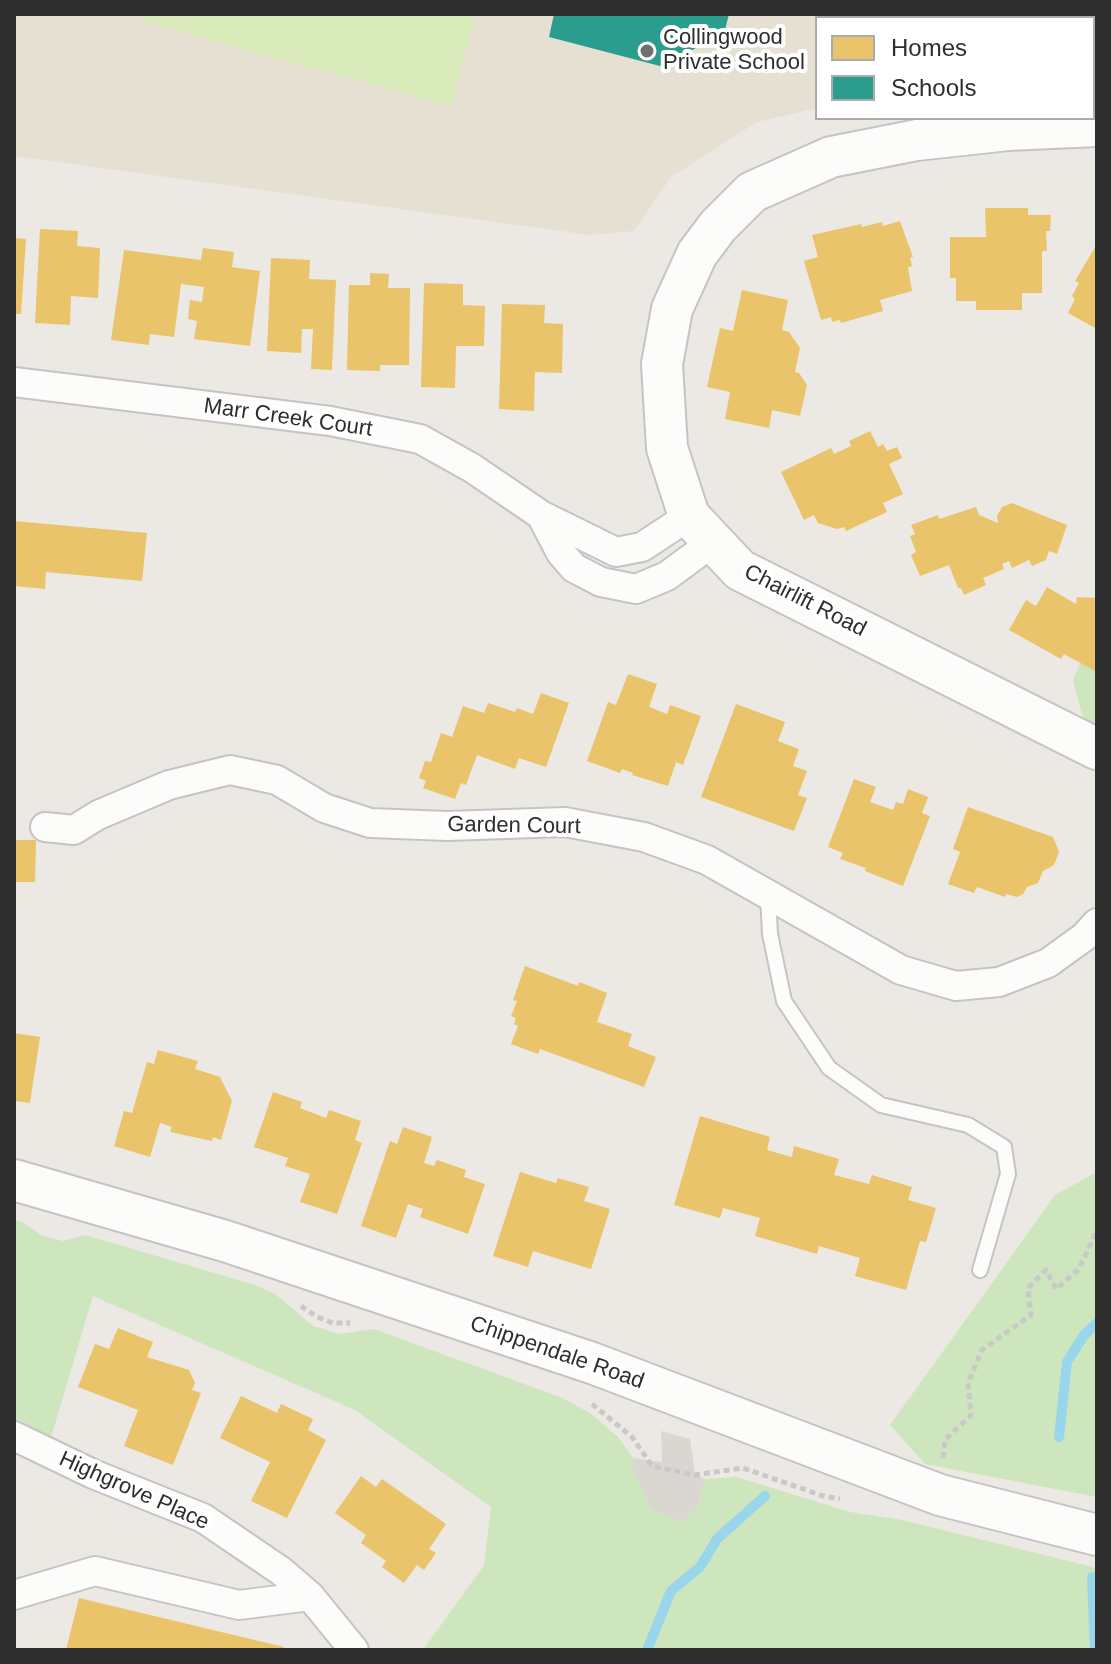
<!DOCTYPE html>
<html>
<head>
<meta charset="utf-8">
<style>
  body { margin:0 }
  #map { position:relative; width:1111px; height:1664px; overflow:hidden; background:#ece8e4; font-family:Arial,sans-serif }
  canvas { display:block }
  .frame { position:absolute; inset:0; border:16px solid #2e2e2e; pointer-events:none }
  .legend { position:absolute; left:815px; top:16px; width:280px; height:104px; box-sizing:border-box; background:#fff; border:2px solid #ababab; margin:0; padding:10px 14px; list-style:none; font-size:24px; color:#2e2e2e }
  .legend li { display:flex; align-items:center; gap:16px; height:40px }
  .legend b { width:40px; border:2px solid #ababab }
</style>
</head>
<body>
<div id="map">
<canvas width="1111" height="1664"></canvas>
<div class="frame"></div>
<ul class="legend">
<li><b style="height:22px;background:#e9c46a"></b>Homes</li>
<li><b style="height:22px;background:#2a9d8f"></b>Schools</li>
</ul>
</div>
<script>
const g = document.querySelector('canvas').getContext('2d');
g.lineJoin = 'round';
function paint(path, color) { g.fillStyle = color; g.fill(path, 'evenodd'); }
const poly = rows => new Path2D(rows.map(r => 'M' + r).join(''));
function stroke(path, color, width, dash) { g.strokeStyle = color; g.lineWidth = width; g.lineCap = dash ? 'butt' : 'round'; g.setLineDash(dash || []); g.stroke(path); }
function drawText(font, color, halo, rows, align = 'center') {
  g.font = font + ' Arial,sans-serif'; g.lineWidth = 8; g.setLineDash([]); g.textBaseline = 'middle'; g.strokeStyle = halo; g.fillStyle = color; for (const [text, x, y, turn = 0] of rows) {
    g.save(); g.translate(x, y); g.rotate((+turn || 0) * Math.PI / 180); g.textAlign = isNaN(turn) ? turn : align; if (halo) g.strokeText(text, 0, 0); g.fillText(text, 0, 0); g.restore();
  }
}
const education = poly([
  [14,14,1097,14,1097,85,1093,85,1093,18,817,18,817,108,757,122,671,177,634,231,590,235,14,156]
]);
const green = poly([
  [1097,624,1097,747,1090,745,1073,680],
  [1097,1172,1097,1497,925,1464,890,1425,1055,1195],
  [14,1220,23,1222,41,1235,63,1241,85,1235,252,1284,274,1293,313,1326,340,1334,374,1329,560,1397,590,1413,619,1438,633,1458,632,1467,698,1505,705,1479,737,1477,850,1512,902,1520,1097,1568,1097,1650,423,1650,484,1565,491,1507,355,1410,93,1296,50,1441,14,1422]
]);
const pitch = poly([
  [143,14,476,14,451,106,141,21]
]);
const plaza = poly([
  [661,1431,690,1439,695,1474,705,1479,698,1505,682,1522,651,1509,632,1467,633,1458,662,1462]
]);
const homes = poly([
  [985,208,1028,208,1028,215,1051,215,1050,231,1046,231,1047,251,1042,251,1042,293,1022,293,1022,310,976,310,976,301,956,301,956,278,950,278,950,237,986,237],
  [900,221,913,257,910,258,912,266,908,267,912,291,880,300,883,311,841,323,840,320,832,322,831,317,821,320,804,261,818,257,812,235,861,224,862,227,882,222,883,226],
  [40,229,78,231,77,246,100,248,98,298,71,296,70,325,35,323],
  [14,238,26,239,21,314,14,314],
  [1097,244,1097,329,1068,313,1075,299,1072,296,1079,283,1075,281],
  [203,248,234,252,232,267,260,271,250,346,194,339,197,321,188,319,190,300,202,302,204,287,181,284,174,337,150,334,149,345,111,340,124,250,201,260],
  [271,258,310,260,309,279,336,280,332,370,311,369,313,329,302,329,301,353,267,351],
  [370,273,389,274,388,288,410,288,409,365,380,365,380,371,347,370,349,285,370,285],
  [424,283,463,284,463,305,485,306,484,346,456,346,455,388,421,387],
  [742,290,788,300,782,330,789,332,800,348,795,372,799,373,807,385,800,416,772,410,769,428,725,419,730,392,707,387,720,328,733,331],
  [502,304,545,305,544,323,563,324,562,373,535,372,534,411,499,409],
  [870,431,878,447,883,444,887,451,897,447,902,458,889,464,903,494,883,503,887,512,846,531,844,527,837,529,818,523,814,515,804,520,781,472,831,448,834,454,851,446,849,441],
  [1012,503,1067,525,1057,554,1049,551,1046,560,1032,566,1029,560,1012,568,1009,561,1002,564,1004,569,983,578,986,585,964,595,961,588,958,588,949,565,920,576,911,555,916,552,910,536,915,534,911,525,938,515,939,519,976,507,979,515,998,523,997,516,1002,507],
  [14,521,147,533,142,581,46,572,45,589,14,586],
  [1047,587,1076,604,1077,597,1097,598,1097,672,1064,654,1061,659,1009,630,1026,600,1036,606],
  [628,674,657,684,649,707,667,714,670,705,701,716,683,765,676,762,668,786,632,775,633,773,622,769,620,773,587,761,608,702,616,705],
  [541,693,569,703,546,767,519,758,515,769,477,755,466,785,461,783,455,799,423,788,426,781,419,778,425,761,431,762,441,733,452,737,463,706,484,713,488,703,515,712,517,708,533,714],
  [736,704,785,722,778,741,799,749,793,766,807,771,798,795,807,798,794,831,701,797],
  [854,779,876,787,870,802,893,810,896,802,903,804,908,789,928,797,922,813,930,816,903,886,865,871,866,868,840,859,843,853,828,847],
  [968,807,1053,837,1059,852,1054,865,1043,871,1038,883,1027,887,1023,894,1017,897,1006,894,1005,897,977,887,974,893,948,884,960,852,953,849],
  [14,840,36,840,35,882,14,882],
  [525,966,578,986,579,982,607,993,597,1022,632,1034,628,1046,656,1057,644,1087,540,1049,538,1054,511,1044,518,1026,514,1024,516,1018,511,1016,517,1001,513,1000],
  [14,1033,40,1037,30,1103,14,1101],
  [158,1050,198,1061,195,1069,220,1077,232,1101,221,1140,213,1137,212,1141,170,1132,172,1127,160,1123,150,1157,114,1146,124,1111,132,1113,147,1062,154,1064],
  [273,1092,302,1102,300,1108,326,1118,329,1110,361,1121,355,1140,362,1143,337,1214,300,1202,310,1174,285,1166,288,1158,254,1147],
  [700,1116,770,1137,767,1150,792,1157,794,1146,839,1159,834,1175,869,1184,872,1175,912,1187,908,1200,936,1208,926,1242,920,1241,906,1290,855,1276,860,1258,819,1246,817,1254,755,1236,760,1218,723,1208,720,1218,674,1205],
  [403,1127,432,1137,424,1163,434,1166,437,1160,466,1170,464,1177,485,1184,468,1234,420,1217,423,1209,408,1204,396,1238,361,1226,390,1141,397,1144],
  [520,1172,556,1183,558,1178,589,1187,584,1201,610,1209,591,1269,533,1251,528,1267,493,1256],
  [118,1328,153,1342,147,1357,189,1370,195,1383,192,1390,201,1393,173,1465,124,1446,138,1410,78,1387,95,1344,109,1349],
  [241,1396,277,1413,281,1404,313,1419,308,1430,326,1440,287,1518,251,1501,270,1462,220,1438],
  [361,1476,376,1487,382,1479,446,1524,429,1549,436,1553,424,1570,417,1565,404,1583,382,1567,386,1561,361,1543,366,1535,335,1513],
  [79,1598,284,1647,283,1650,66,1650]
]);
const schools = poly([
  [554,14,729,14,724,34,660,66,549,37],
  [1007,14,1097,14,1097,23,1093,23,1093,18,1018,18]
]);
const stream = poly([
  [1059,1437,1067,1362,1084,1335,1097,1323],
  [1092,1577,1095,1650],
  [647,1650,671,1591,700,1567,717,1539,765,1496]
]);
const path = poly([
  [301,1306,317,1317,333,1323,350,1323],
  [592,1404,632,1437,652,1466,695,1475,743,1468,823,1496,840,1499],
  [943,1458,945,1440,971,1415,968,1383,982,1350,1031,1315,1028,1288,1046,1270,1056,1289,1079,1269,1097,1230]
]);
const lane = poly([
  [768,895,770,934,784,1001,829,1068,881,1105,968,1125,1004,1147,1008,1174,980,1270]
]);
const street = poly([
  [14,382,330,421,420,439,472,468,541,515,616,552,642,547,689,516],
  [541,515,561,553,574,568,601,582,636,589,667,576,713,542],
  [45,827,74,830,98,815,169,785,230,770,277,780,324,808,370,823,448,826,565,822,644,837,707,860,901,970,956,986,999,982,1048,963,1084,937,1097,923],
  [14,1436,93,1474,203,1518,281,1571,310,1596,354,1650],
  [14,1595,95,1571,239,1605,310,1596]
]);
const secondary = poly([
  [1097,126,1008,130,917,140,831,157,752,192,718,226,697,254,672,309,662,364,667,448,689,516,740,570,1097,749],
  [14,1180,225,1241,592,1363,940,1495,1097,1535]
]);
const markers = [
  [647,51,8,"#706f6e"]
];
const poiNames = [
  ["Collingwood",663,38],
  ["Private School",663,63]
];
const streetNames = [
  ["Marr Creek Court",288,418,8],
  ["Chairlift Road",805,601,27],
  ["Garden Court",514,826,1],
  ["Chippendale Road",557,1353,19],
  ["Highgrove Place",134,1491,24]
];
paint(education, '#e6e0d3');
paint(green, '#cee6be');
paint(pitch, '#d9eabb');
paint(plaza, '#dad6d2');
paint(homes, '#e9c46a');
paint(schools, '#2a9d8f');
stroke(stream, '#99d6ec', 10);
stroke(lane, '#c5c4c5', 18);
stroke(street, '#c5c4c5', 32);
stroke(secondary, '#c5c4c5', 44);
stroke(path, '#c9c9c8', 5, [6, 4]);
stroke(lane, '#fcfcfb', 14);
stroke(street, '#fcfcfb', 28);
stroke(secondary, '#fcfcfb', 40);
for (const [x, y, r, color] of markers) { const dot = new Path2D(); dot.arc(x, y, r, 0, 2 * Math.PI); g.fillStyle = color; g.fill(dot); stroke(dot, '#fff', 3); }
drawText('22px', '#2e2e2e', '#fff', poiNames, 'left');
drawText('22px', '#2e2e2e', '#fff', streetNames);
</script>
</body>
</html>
